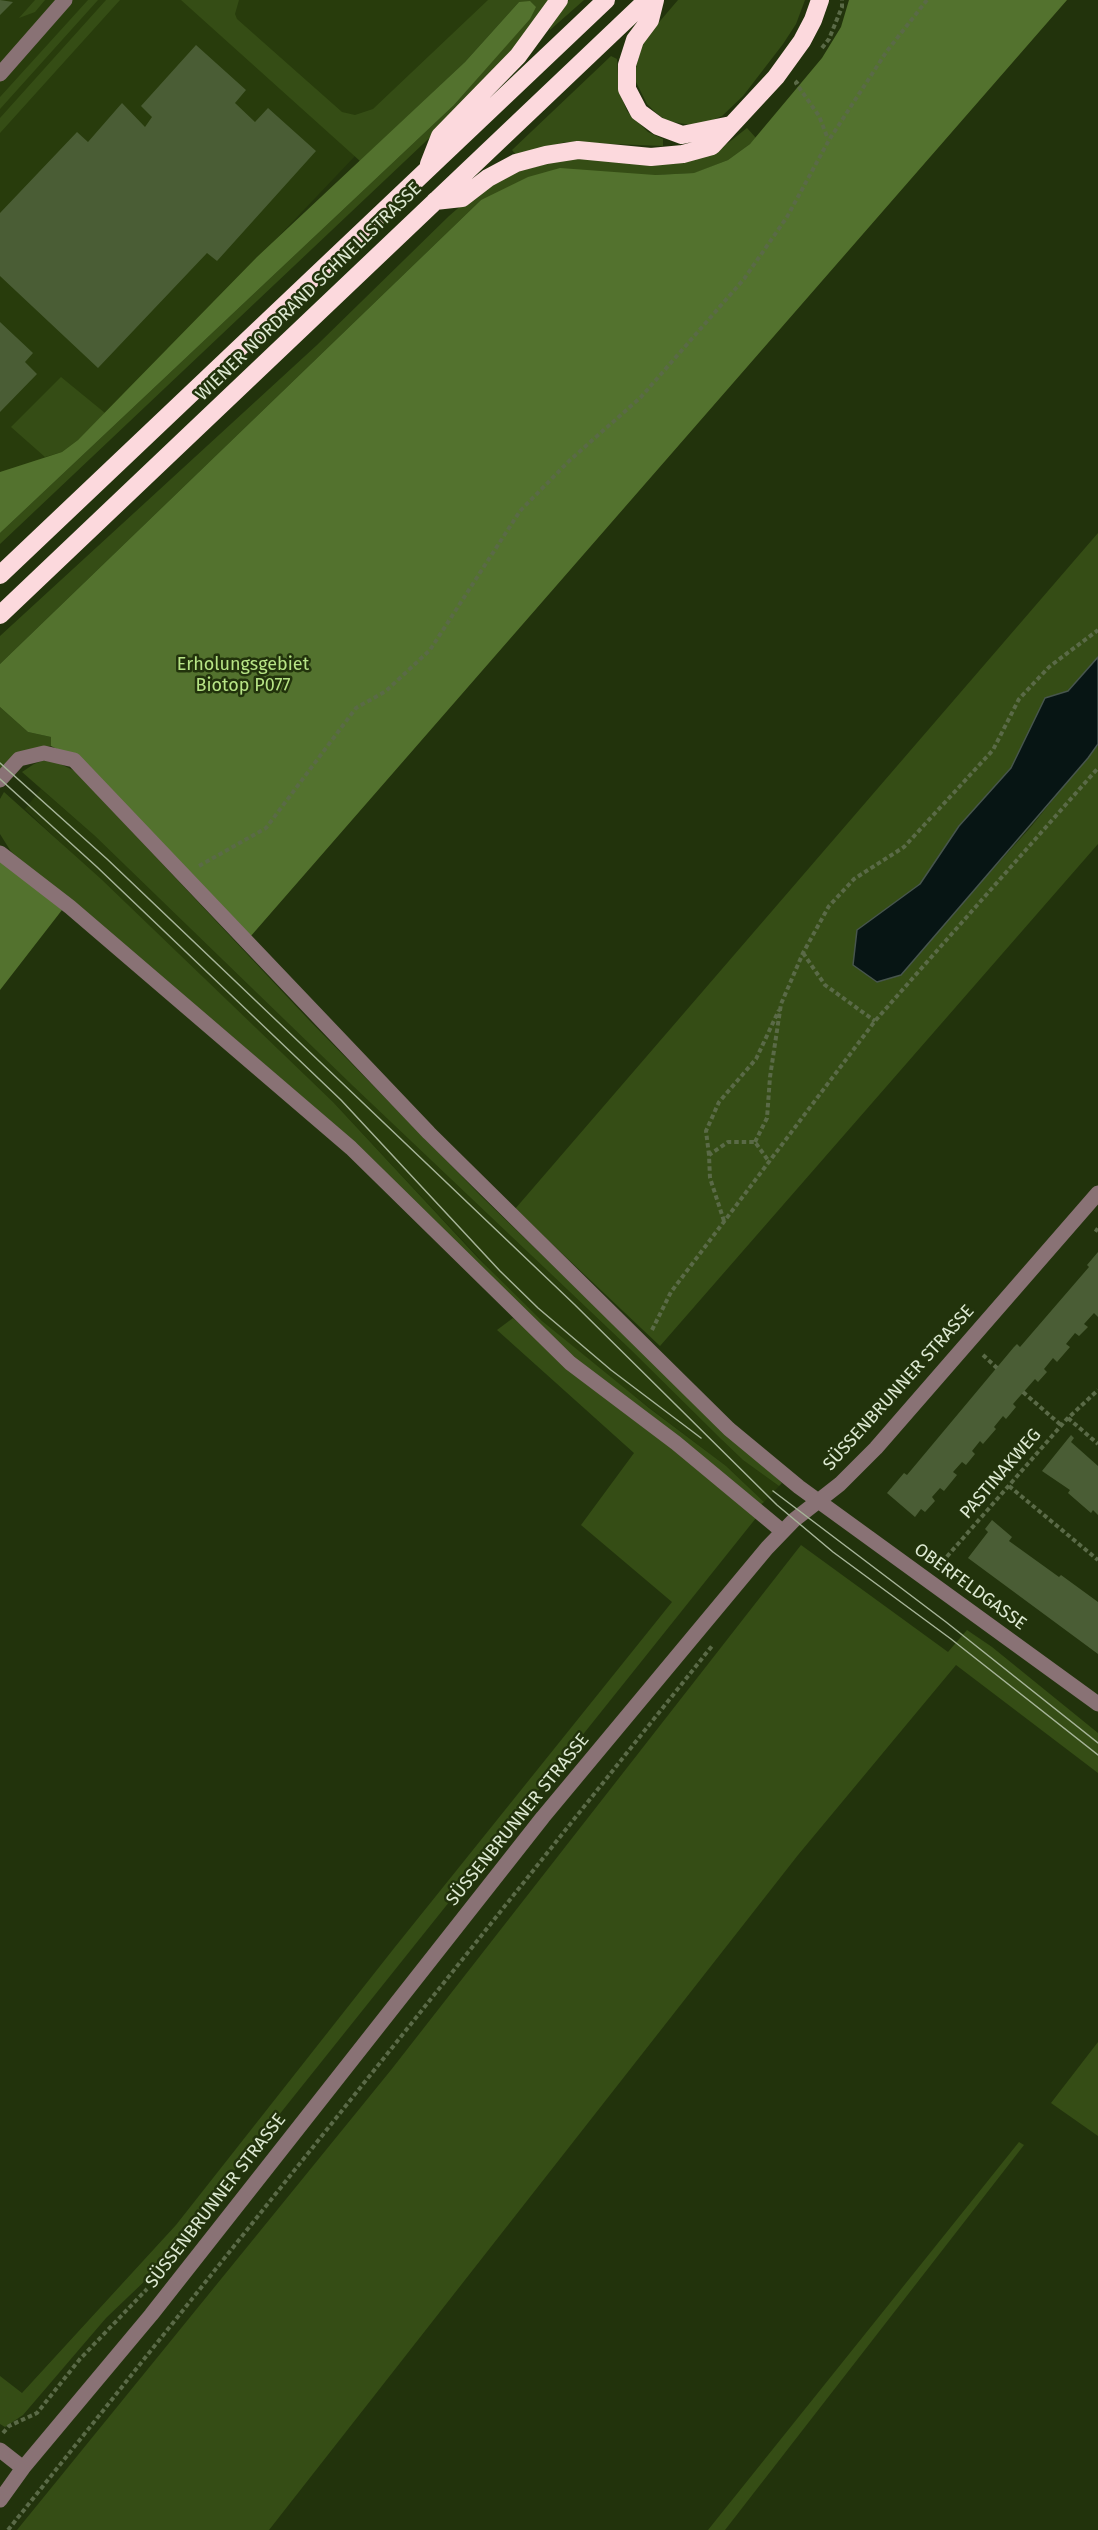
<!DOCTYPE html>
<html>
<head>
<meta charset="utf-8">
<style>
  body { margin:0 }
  canvas { display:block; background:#22330c }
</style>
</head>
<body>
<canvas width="1098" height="2530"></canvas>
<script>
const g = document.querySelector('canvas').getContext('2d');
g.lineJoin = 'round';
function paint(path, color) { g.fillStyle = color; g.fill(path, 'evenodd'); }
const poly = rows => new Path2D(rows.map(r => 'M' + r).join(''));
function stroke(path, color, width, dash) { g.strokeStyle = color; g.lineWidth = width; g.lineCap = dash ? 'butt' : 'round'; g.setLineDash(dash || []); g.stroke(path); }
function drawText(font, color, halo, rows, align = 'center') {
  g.font = font + ' "Fira Sans",sans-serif'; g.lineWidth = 5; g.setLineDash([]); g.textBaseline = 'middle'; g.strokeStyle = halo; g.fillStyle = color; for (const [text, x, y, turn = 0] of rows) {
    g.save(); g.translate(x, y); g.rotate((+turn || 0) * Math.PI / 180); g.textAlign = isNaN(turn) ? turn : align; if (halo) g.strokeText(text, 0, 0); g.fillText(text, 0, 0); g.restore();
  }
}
const built = poly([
  [0,0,492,0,355,156,0,530],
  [41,789,95,836,353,1086,630,1349,721,1439,743,1460,779,1486,764,1502,726,1466,597,1368,542,1321,509,1290,333,1102,25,809]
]);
const green = poly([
  [35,0,45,0,35,12,19,18],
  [88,0,98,0,0,109,0,97],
  [106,0,120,0,0,133,0,118],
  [181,0,239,0,235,14,237,19,342,112,355,115,373,109,488,0,549,0,521,40,460,109,0,544,0,533,454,105,529,19,519,2,465,62,360,161],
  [569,0,584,0,550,30,550,27],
  [678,0,805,0,796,24,783,44,743,96,722,116,703,124,691,125,667,121,655,112,647,104,636,82,635,71,643,41],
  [611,56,617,59,619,91,627,111,648,132,663,139,663,146,565,142,516,155,512,150],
  [747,128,756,138,750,144,728,160,695,173,655,175,481,200,0,664,0,636,317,345,449,216,471,197,512,173,565,159,706,153,728,143],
  [61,377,105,413,78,440,62,452,45,457,11,427],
  [1098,533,1098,657,1068,691,1045,699,1011,768,959,826,920,884,857,930,975,889,1030,828,1098,744,1098,844,660,1346,515,1209],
  [0,707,28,732,51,737,51,746,35,749,0,773],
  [45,760,52,760,75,771,310,1021,481,1196,631,1341,782,1483,779,1486,743,1460,721,1439,630,1349,353,1086,95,836,22,772,34,764],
  [4,792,101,879,333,1102,478,1258,542,1321,649,1408,726,1466,764,1502,759,1506,557,1344,324,1116,234,1038,19,860,10,850,0,834,0,799],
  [513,1318,756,1518,151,2275,106,2318,23,2415,5,2427,0,2424,0,2376,22,2393,176,2225,395,1947,672,1602,581,1525,634,1453,497,1330],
  [801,1545,948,1652,967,1630,992,1647,1098,1733,1098,1773,956,1665,798,1855,269,2530,17,2530,391,2070],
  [1098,2042,1098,2136,1051,2103],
  [1019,2142,1024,2145,725,2530,708,2530]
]);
const forest = poly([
  [849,0,1067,0,250,937,77,759,51,746,51,737,28,732,0,707,0,664,481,200,528,177,560,168,655,175,694,173,728,160,750,144,822,58,841,27],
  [530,1,536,7,530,19,454,105,0,533,0,472,62,452,78,440,257,257,465,62,519,2],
  [0,858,62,910,0,990]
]);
const water = poly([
  [1098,657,1098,744,1088,758,901,975,877,982,853,965,857,930,920,884,959,826,1011,768,1045,698,1068,691,1098,657]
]);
const building = poly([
  [0,0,13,2,0,15],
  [196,45,246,90,235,103,255,122,268,108,316,151,217,261,207,253,98,368,0,276,0,213,77,132,88,142,122,103,145,127,152,117,141,106],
  [0,322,33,353,25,362,37,374,0,412],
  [1098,1252,1098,1317,1094,1313,1084,1324,1088,1327,1079,1336,1075,1333,1066,1344,1070,1347,1057,1362,1053,1358,1044,1369,1047,1372,1038,1382,1035,1379,1013,1404,1016,1407,1006,1419,1003,1416,994,1427,996,1429,983,1444,980,1441,972,1451,975,1454,966,1465,962,1462,953,1472,957,1475,944,1491,940,1488,932,1497,935,1501,925,1512,921,1509,915,1517,887,1493,904,1473,907,1475,1014,1347,1017,1344,1020,1347,1089,1267,1087,1265],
  [1071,1435,1074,1438,1071,1442,1098,1466,1098,1515,1093,1510,1091,1513,1068,1493,1070,1490,1042,1471],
  [992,1520,1012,1537,1009,1541,1059,1577,1061,1575,1098,1602,1098,1654,968,1558,988,1532,985,1529]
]);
const path = poly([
  [822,48,829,39,842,7,842,0],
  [798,81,796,83,819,116,828,139],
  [199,866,266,828,356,708,386,691,430,650,520,511,569,461,641,397,744,279,787,217,829,140,887,51,927,0],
  [803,953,825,985,875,1021],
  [755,1142,767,1118,770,1077,781,1004,803,953,829,906,854,879,904,847,993,750,1019,699,1049,667,1098,630],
  [709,1155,706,1131,719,1102,756,1059,779,1010],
  [724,1221,710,1178,709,1155,728,1142,755,1142,770,1163],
  [1095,1229,1098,1231],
  [652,1330,671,1292,875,1021,1098,768],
  [983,1355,997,1368],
  [1023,1392,1062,1426],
  [1068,1418,1098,1444],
  [1009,1486,1098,1560],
  [937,1568,1066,1420,1098,1390],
  [3,2433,9,2426,37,2413,80,2359,147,2289],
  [8,2530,712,1646]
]);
const minor = poly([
  [0,74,65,0],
  [0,780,19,759,44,753,74,760,429,1133,729,1429,799,1487,1098,1704],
  [0,853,70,907,351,1148,570,1363,676,1443,782,1531],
  [0,2450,23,2468],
  [0,2500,23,2468,151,2315,543,1817,767,1548,794,1520,840,1484,876,1448,1098,1193]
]);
const highway = poly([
  [655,0,650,20,635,40,627,65,627,89,639,112,658,126,682,135,731,125],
  [429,164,440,136,518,56,559,0],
  [435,201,462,198,488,178,516,163,546,155,578,150,651,157,683,154,712,146,776,77,802,41,813,20,820,0],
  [0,575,606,0],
  [0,615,647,0]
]);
const tram = poly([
  [0,763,107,859,575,1305,777,1505,833,1552,951,1639,1098,1755],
  [0,779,97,867,341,1100,500,1271,538,1308,611,1370,701,1438],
  [773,1491,946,1622,1098,1743]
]);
const streetNames = [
  ["WIENER NORDRAND SCHNELLSTRASSE",309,292,-44],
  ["SÜSSENBRUNNER STRASSE",899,1388,-48],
  ["PASTINAKWEG",1001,1474,-49],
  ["OBERFELDGASSE",970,1587,36],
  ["SÜSSENBRUNNER STRASSE",518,1820,-51],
  ["SÜSSENBRUNNER STRASSE",216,2201,-52]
];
const parkNames = [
  ["Erholungsgebiet",243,665],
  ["Biotop P077",243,686]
];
paint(built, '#283c0c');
paint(green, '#354d15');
paint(forest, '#53722e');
paint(water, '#071514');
stroke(water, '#47554d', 1.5);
paint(building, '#4a5d35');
stroke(path, '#5a6a47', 4, [4.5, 3]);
stroke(minor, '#897275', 15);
stroke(highway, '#fcd9dd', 18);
stroke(tram, '#a6b498', 1.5);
drawText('18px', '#dde9d2', '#22330c', streetNames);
drawText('18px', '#b7e485', '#22330c', parkNames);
</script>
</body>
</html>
